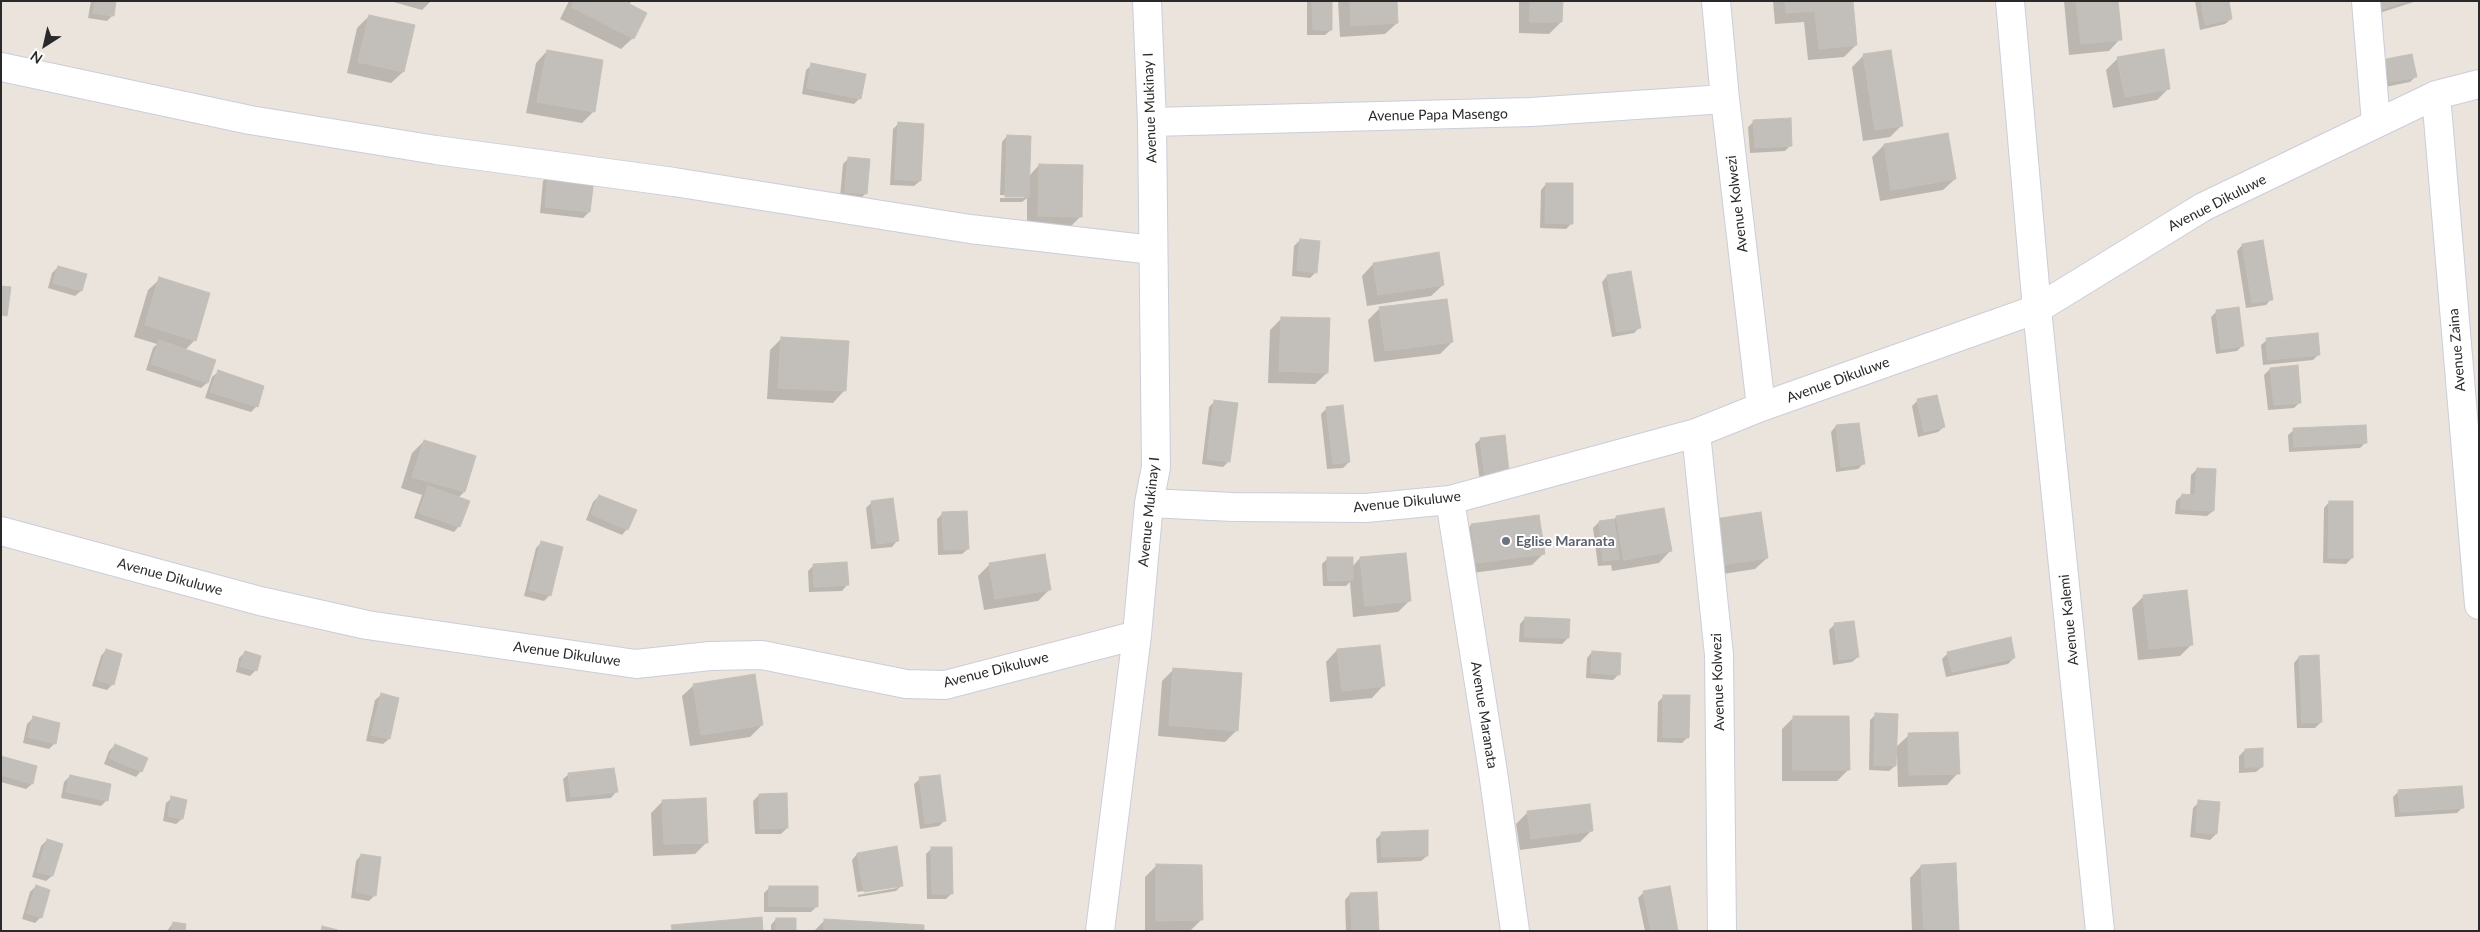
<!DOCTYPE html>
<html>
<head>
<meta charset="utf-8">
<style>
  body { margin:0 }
  #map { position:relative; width:2480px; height:932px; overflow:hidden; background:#eae4dd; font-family:Lato,sans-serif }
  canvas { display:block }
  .frame { position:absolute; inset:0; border:2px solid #292929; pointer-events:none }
  .north { position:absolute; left:20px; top:20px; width:50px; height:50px; -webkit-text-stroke:4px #fff; paint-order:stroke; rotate:215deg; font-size:14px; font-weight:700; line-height:20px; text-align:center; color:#292929 }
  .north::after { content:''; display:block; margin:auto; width:18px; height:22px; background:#292929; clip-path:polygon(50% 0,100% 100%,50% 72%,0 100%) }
</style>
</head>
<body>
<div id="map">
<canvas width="2480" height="932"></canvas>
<div class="frame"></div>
<div class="north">N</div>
</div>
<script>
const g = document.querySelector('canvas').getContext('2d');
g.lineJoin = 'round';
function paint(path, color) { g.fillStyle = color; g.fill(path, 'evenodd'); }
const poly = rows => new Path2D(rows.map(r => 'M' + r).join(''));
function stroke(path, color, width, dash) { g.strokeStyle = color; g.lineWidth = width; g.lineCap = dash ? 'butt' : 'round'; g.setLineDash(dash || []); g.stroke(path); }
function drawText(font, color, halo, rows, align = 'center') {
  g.font = font + ' Lato,sans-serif'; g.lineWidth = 4; g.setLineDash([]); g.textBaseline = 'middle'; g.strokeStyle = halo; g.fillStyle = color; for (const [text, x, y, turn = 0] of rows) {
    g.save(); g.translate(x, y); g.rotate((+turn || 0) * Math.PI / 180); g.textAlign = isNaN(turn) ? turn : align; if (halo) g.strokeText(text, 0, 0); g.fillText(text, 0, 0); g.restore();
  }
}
const shadow = poly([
  [91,1,115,1,113,15,107,21,88,18],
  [390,1,431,1,422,10],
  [569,1,632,1,628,5,633,38,621,49,560,19],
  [1307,1,1331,1,1331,30,1325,35,1307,35],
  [1338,1,1395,1,1397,23,1385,34,1340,37],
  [1519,1,1561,1,1561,22,1549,34,1519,33],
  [1773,1,1851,1,1856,45,1844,57,1808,60,1804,22,1775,24],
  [2064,1,2116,1,2120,39,2109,51,2069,55],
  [2195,1,2228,1,2231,19,2225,24,2200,30],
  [2369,1,2417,1,2373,15],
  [369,16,403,72,391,83,347,73,357,28],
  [547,51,593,112,582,123,526,113,536,63],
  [1864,55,1901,126,1890,137,1863,141,1852,67],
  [2118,58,2169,88,2157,100,2113,108,2106,70],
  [2386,60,2415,77,2410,82,2385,87,2381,66],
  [812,65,860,98,854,104,802,94,806,70],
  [1754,121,1791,145,1785,151,1750,153,1748,127],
  [898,124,920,181,914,186,890,185,893,129],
  [1947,135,1955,179,1943,190,1880,201,1872,157,1884,145],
  [1007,136,1029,176,1039,165,1081,216,1069,228,1027,227,1027,198,1022,202,1000,202,1000,198,1024,198,1024,196,1000,195,1002,142],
  [849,158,866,193,860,199,840,197,843,164],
  [549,175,592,180,589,212,583,218,540,213,543,181],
  [1546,184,1572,223,1566,229,1540,228,1541,190],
  [1300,240,1316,272,1310,278,1292,276,1294,246],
  [2242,245,2271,299,2266,305,2246,308,2237,251],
  [1373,264,1443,285,1431,296,1367,306,1362,276],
  [58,267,85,275,81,291,75,296,48,288,52,273],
  [1607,276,1640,327,1634,333,1612,337,1602,282],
  [160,279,195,340,184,351,214,361,207,383,201,388,146,370,153,348,157,344,134,337,148,290],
  [1379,309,1452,342,1440,354,1374,362,1368,320],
  [2217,311,2243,345,2237,351,2216,354,2211,317],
  [1282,318,1327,373,1315,384,1268,383,1270,330],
  [781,339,844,391,833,403,767,399,770,350],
  [2267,340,2319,354,2313,360,2263,365,2261,345],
  [2270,369,2300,402,2294,408,2268,410,2264,375],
  [218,372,263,386,256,407,251,412,205,398,212,377],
  [1936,397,1944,427,1938,432,1918,437,1912,406,1917,401],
  [1215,401,1229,461,1223,467,1202,464,1209,407],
  [1327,408,1349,462,1343,468,1327,469,1321,414],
  [1836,426,1863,464,1858,469,1836,472,1831,432],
  [2294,430,2365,443,2360,448,2289,452,2288,435],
  [1504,436,1481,489,1475,444,1481,439],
  [424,441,474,457,464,492,458,498,459,526,454,532,414,518,422,495,401,488,412,453],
  [2197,469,2213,511,2207,516,2175,514,2176,501,2182,495,2190,496,2191,475],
  [599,496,627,529,622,535,586,520,593,502],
  [872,502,897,541,892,547,871,549,866,508],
  [2329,502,2352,558,2346,564,2323,563,2324,508],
  [1760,513,1767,558,1755,569,1710,576],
  [942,514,968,549,962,554,938,555,937,519],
  [1616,517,1670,551,1659,563,1612,571,1611,565,1598,566,1593,528,1599,522,1613,521],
  [1471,525,1544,553,1532,565,1465,574,1460,537],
  [541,543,550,595,544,601,524,596,536,548],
  [1328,558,1352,567,1360,558,1409,601,1398,612,1353,617,1350,582,1346,586,1323,586,1322,564],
  [990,564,1049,590,1038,601,984,610,978,576],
  [814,565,847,585,842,591,809,592,808,571],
  [2144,596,2192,644,2180,656,2138,660,2132,608],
  [1525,618,1568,638,1562,644,1519,642,1520,624],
  [1835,624,1858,657,1852,662,1833,665,1829,630],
  [106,650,112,685,107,690,92,686,101,656],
  [1337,650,1383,686,1372,698,1330,702,1326,662],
  [245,652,256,670,250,676,236,672,239,658],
  [1592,652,1619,674,1613,680,1586,678,1587,658],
  [1948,653,2014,658,2008,664,1946,677,1942,659],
  [2299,657,2321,722,2315,728,2297,728,2294,663],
  [1174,669,1237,730,1225,742,1158,736,1162,681],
  [694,685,762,725,750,737,690,746,682,696],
  [381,695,398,699,389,739,383,744,366,741,375,700],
  [1664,696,1688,737,1682,743,1657,742,1658,702],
  [1876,714,1895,748,1909,735,1958,773,1947,785,1898,787,1897,755,1895,755,1895,766,1889,771,1869,770,1870,720],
  [1794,717,1848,770,1837,781,1782,781,1782,729],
  [33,718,55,743,49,749,23,743,27,724],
  [115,745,141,771,136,777,104,764,109,751],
  [2245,750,2262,767,2256,772,2239,773,2239,756],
  [1,758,32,784,26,789,1,782],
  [569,774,616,792,611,798,566,802,563,779],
  [70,776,107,800,101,806,61,798,64,782],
  [920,779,945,820,939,826,920,829,914,784],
  [2399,791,2462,808,2457,813,2395,817,2393,797],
  [759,795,787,828,781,834,755,834,753,801],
  [172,798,182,819,176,824,163,821,166,803],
  [663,801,707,842,695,854,653,856,651,813],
  [2199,802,2216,834,2210,840,2190,837,2193,808],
  [1528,812,1592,830,1580,842,1520,850,1516,824],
  [1382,833,1427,856,1421,861,1377,863,1376,839],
  [47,840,52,876,46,881,32,877,41,846],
  [932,848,952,893,946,899,927,899,926,854],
  [857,854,902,885,896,891,858,897,858,895,897,888,897,886,857,892,852,860],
  [361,855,375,895,369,901,351,898,356,861],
  [1156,866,1201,920,1190,931,1145,931,1145,877],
  [1921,866,1958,931,1912,931,1910,878],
  [36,886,41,917,35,923,22,919,30,892],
  [770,887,817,906,811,912,764,912,764,893],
  [1644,892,1677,931,1645,931,1638,898],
  [1350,894,1377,931,1346,931,1345,900],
  [776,919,794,931,771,931,771,925],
  [825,920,923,931,814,931],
  [173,923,184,931,167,931]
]);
const building = poly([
  [95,1,116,1,114,16,93,13,95,1],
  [574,1,624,1,647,13,634,39,571,7,574,1],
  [1312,1,1332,1,1332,30,1313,30,1312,1],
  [1350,1,1397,1,1398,23,1351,26,1350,1],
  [1530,1,1563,1,1562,22,1530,22,1530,1],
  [1785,1,1853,1,1857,45,1819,49,1815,11,1786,13,1785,1],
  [2076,1,2118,1,2122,40,2081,44,2076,1],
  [2201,1,2229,1,2232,19,2205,25,2201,1],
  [2376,1,2407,1,2379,10,2376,1],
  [369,15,415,25,404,72,358,62,369,15],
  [2164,49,2170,89,2125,97,2117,57,2164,49],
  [547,50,603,60,595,112,537,102,547,50],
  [1891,50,1903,126,1875,130,1863,54,1891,50],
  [2412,54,2417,77,2390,82,2386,59,2412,54],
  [811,63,866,74,861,99,807,88,811,63],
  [1791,118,1792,146,1755,148,1753,120,1791,118],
  [898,122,924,124,921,181,895,179,898,122],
  [1948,133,1956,179,1891,190,1884,144,1948,133],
  [1007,135,1031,136,1029,197,1005,197,1007,135],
  [848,157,870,159,867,194,845,192,848,157],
  [1039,164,1083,165,1082,217,1038,216,1039,164],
  [548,174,594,179,590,212,545,207,548,174],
  [1546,183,1573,183,1573,224,1545,223,1546,183],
  [1300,239,1320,241,1317,273,1297,270,1300,239],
  [2263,240,2273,300,2252,303,2242,244,2263,240],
  [1439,252,1444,285,1378,295,1373,263,1439,252],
  [58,266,87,274,82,291,53,283,58,266],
  [1631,271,1641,328,1617,332,1607,275,1631,271],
  [159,277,210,293,196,341,145,325,159,277],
  [1,286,11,287,7,316,1,315,1,286],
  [1447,299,1453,342,1385,351,1379,307,1447,299],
  [2239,307,2244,346,2221,349,2216,310,2239,307],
  [1281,317,1330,318,1328,373,1279,371,1281,317],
  [2318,333,2320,355,2268,360,2266,338,2318,333],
  [781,337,849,341,846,391,778,388,781,337],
  [159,340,216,360,208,383,151,364,159,340],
  [2298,365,2301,403,2274,405,2270,368,2298,365],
  [218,370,264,386,258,407,210,392,218,370],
  [1937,395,1945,427,1924,432,1917,399,1937,395],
  [1214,400,1238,403,1230,462,1207,459,1214,400],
  [1343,405,1350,462,1333,464,1326,407,1343,405],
  [1859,423,1865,464,1841,467,1836,425,1859,423],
  [2366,425,2367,443,2294,447,2293,428,2366,425],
  [1505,435,1510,481,1486,484,1480,438,1505,435],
  [424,440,476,456,465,492,412,477,424,440],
  [2197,468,2216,469,2214,511,2180,509,2182,494,2195,495,2197,468],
  [428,486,470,501,460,527,419,513,428,486],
  [599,495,637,510,628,530,591,514,599,495],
  [893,498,899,541,877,544,871,501,893,498],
  [2329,501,2353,501,2353,558,2328,558,2329,501],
  [1664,508,1672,551,1624,560,1616,516,1664,508],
  [967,511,969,549,944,550,942,512,967,511],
  [1761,512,1768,558,1722,565,1714,519,1761,512],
  [1539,515,1545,554,1476,563,1471,524,1539,515],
  [1614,519,1619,559,1603,561,1599,521,1614,519],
  [541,541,563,547,551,596,529,590,541,541],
  [1406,553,1411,601,1365,606,1360,557,1406,553],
  [1045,554,1051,590,995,599,989,563,1045,554],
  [1327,557,1353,557,1353,580,1328,581,1327,557],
  [847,562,849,585,814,587,813,564,847,562],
  [2187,590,2193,645,2149,649,2143,595,2187,590],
  [1525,617,1570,619,1569,638,1525,637,1525,617],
  [1854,621,1859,657,1839,660,1834,623,1854,621],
  [2011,637,2015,658,1952,672,1947,652,2011,637],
  [1380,645,1385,686,1342,691,1337,649,1380,645],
  [106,649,122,654,114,685,97,680,106,649],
  [245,651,261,656,257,671,240,666,245,651],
  [1592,651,1621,653,1620,675,1591,673,1592,651],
  [2319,655,2322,722,2302,723,2299,656,2319,655],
  [1173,668,1242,673,1238,731,1169,725,1173,668],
  [755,674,763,725,701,735,693,684,755,674],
  [381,693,399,698,390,739,371,735,381,693],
  [1663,695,1690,695,1689,738,1663,737,1663,695],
  [1875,713,1898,714,1896,766,1874,765,1875,713],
  [33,716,60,723,56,744,28,737,33,716],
  [1793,716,1849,716,1850,770,1793,770,1793,716],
  [1958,732,1960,774,1909,775,1908,733,1958,732],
  [115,744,148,758,142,772,109,758,115,744],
  [2263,748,2263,767,2245,767,2245,749,2263,748],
  [1,756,37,766,33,784,1,775,1,756],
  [614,768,618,792,571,797,568,773,614,768],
  [70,775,111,784,108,801,66,792,70,775],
  [940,775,946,821,925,824,919,777,940,775],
  [2462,786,2464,808,2400,812,2398,790,2462,786],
  [787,793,788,828,760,829,759,794,787,793],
  [171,796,187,800,183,819,168,816,171,796],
  [706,798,708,843,664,844,662,800,706,798],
  [2198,800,2220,802,2217,834,2196,832,2198,800],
  [1590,804,1593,831,1531,839,1527,811,1590,804],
  [1428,830,1428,856,1382,857,1381,832,1428,830],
  [47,839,63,844,53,876,37,872,47,839],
  [897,846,903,886,864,892,857,853,897,846],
  [931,847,952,847,953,894,932,894,931,847],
  [361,854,381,857,376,896,356,892,361,854],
  [1956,863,1959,931,1924,931,1921,865,1956,863],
  [1156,864,1202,865,1203,920,1156,921,1156,864],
  [36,885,50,890,42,918,27,913,36,885],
  [769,886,818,886,818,907,769,906,769,886],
  [1670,886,1678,931,1651,931,1643,891,1670,886],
  [1377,892,1379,931,1352,931,1350,893,1377,892],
  [762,917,763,931,672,931,671,925,762,917],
  [776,918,796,918,796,931,776,931,776,918],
  [824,919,924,925,924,931,824,931,824,919],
  [173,922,186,924,185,931,172,931,173,922],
  [322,926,338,930,337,931,321,931,322,926]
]);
const minor = poly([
  [1716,1,1725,99,1761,407],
  [2010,1,2037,309,2100,931],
  [2366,1,2376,123],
  [1,67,250,120,436,150,674,182,970,229,1153,250],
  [2436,95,2479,605],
  [1152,122,1531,112,1725,99],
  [1696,433,1719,655,1722,931],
  [1450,500,1493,772,1515,931],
  [1149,503,1233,507,1366,508,1450,500,1696,433,1761,407,2037,309,2203,207,2436,95,2479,84],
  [1,531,260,601,367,625,636,664,710,656,762,655,906,684,945,685,1137,635],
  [1100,931,1137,635,1149,503,1156,467,1152,122,1147,1]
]);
const markers = [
  [1506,541,5,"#6b7280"]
];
const streetNames = [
  ["Avenue Mukinay I",1150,108,-92],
  ["Avenue Papa Masengo",1438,115,-1],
  ["Avenue Dikuluwe",2217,203,-27],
  ["Avenue Kolwezi",1737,204,-97],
  ["Avenue Zaina",2457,350,-95],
  ["Avenue Dikuluwe",1838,380,-20],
  ["Avenue Dikuluwe",1407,502,-6],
  ["Avenue Mukinay I",1149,512,-84],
  ["Avenue Dikuluwe",170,577,15],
  ["Avenue Kalemi",2069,620,-96],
  ["Avenue Dikuluwe",567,654,8],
  ["Avenue Dikuluwe",996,670,-14],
  ["Avenue Kolwezi",1718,682,-92],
  ["Avenue Maranata",1484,715,81]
];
const worshipNames = [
  ["Eglise Maranata",1516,541]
];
paint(shadow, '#0003');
paint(building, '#c2beb9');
stroke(building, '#c5c0b7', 1);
stroke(minor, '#cbcdd9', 30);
stroke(minor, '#fff', 28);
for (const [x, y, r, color] of markers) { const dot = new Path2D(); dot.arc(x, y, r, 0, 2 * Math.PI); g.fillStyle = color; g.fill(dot); stroke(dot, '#fff', 2); }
drawText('14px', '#292929', '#fff', streetNames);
drawText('bold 14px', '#5b616d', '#fff', worshipNames, 'left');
</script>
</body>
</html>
